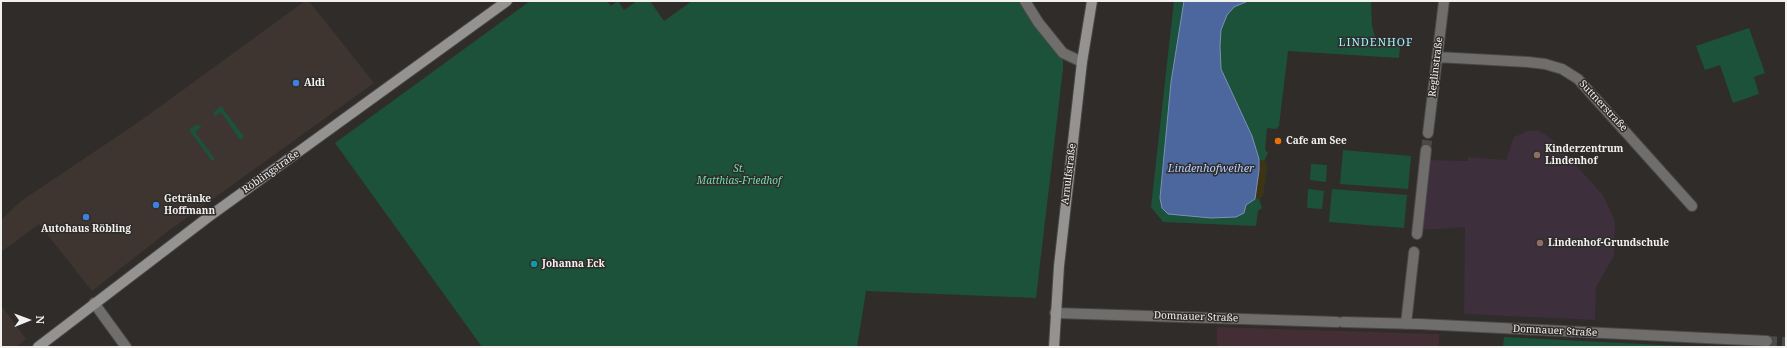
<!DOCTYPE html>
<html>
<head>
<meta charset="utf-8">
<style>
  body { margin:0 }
  #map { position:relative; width:1787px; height:348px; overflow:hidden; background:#2f2c2a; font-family:"Noto Serif",serif }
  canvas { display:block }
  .frame { position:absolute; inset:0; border:2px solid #f3f1f0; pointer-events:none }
  .north { position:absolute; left:8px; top:300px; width:40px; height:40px; -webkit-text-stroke:3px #2f2c2a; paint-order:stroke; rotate:89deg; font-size:11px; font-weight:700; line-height:16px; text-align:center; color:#f3f1f0 }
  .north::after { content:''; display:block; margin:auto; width:14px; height:18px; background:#f3f1f0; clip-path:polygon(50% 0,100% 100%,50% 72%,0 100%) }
</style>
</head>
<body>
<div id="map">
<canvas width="1787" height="348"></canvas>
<div class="frame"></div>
<div class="north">N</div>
</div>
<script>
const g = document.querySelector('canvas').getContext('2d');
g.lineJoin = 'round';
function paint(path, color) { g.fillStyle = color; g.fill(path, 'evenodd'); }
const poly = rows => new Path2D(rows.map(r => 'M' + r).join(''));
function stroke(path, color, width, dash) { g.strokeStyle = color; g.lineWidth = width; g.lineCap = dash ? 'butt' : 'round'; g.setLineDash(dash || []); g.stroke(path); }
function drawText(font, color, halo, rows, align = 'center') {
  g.font = font + ' "Noto Serif",serif'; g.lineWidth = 3; g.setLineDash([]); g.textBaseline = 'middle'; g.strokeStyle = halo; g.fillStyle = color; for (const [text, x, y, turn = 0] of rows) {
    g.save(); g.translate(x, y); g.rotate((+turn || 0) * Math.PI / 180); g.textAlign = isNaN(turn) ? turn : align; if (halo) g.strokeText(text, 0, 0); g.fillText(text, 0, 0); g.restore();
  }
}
const built = poly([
  [305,1,309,1,374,83,167,232,92,291,39,224,1,252,1,220,21,201,143,119],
  [1,305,26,339,16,347,1,347]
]);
const industrial = poly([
  [1217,327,1439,334,1439,347,1217,347]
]);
const education = poly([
  [1538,130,1552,139,1603,195,1615,221,1614,256,1596,287,1595,320,1464,314,1465,227,1422,230,1430,160,1468,161,1468,157,1506,160,1514,137,1528,131]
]);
const green = poly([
  [530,1,607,1,611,6,618,1,624,10,637,1,650,1,664,21,692,1,1021,1,1063,57,1063,69,1036,298,866,291,857,347,482,347,335,143],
  [1174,1,1371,1,1372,26,1375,37,1400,46,1399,58,1288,51,1279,126,1276,129,1267,128,1265,150,1268,153,1264,161,1267,166,1263,195,1259,199,1262,208,1258,211,1256,226,1163,222,1151,207],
  [1749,28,1765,73,1754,77,1759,94,1733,103,1720,65,1705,70,1696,46],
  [221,106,244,137,240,140,221,112,214,117,214,112],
  [195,125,202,126,195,132,215,159,212,161,189,130],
  [1343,150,1411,156,1408,189,1340,184],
  [1311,164,1327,165,1326,182,1310,180],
  [1308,189,1324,191,1322,209,1307,208],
  [1332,189,1407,195,1404,228,1329,222],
  [1504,337,1701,347,1503,347]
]);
const sand = poly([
  [1259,159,1264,161,1267,166,1263,195,1259,199,1255,199,1259,170]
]);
const water = poly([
  [1184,1,1248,1,1234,7,1227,15,1221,30,1220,46,1221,69,1252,136,1259,159,1259,170,1255,199,1246,205,1244,213,1236,217,1211,218,1168,214,1162,208,1160,198,1171,82,1184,1]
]);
const streetTunnel = poly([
  [1426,150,1428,133],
  [1767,341,1786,342]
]);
const street = poly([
  [1025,1,1038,22,1063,53,1082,62],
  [1437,57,1528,62,1545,64,1562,69,1578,79,1692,206],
  [1428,133,1444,1],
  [1417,234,1426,150],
  [94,303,126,347],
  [1055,313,1337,322],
  [1343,322,1419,324,1767,341],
  [1406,324,1414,252]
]);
const secondary = poly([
  [38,347,207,218,507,1],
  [1054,347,1059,266,1082,62,1092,1]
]);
const markers = [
  [296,83,4,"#3f7fe0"],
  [1278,141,4,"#e8710a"],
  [1537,155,4,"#8d6e63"],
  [156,205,4,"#3f7fe0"],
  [86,217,4,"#3f7fe0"],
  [1540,243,4,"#8d6e63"],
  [534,264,4,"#0f9aa8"]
];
const streetNames = [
  ["Reglinstraße",1436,67,-83],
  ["Suttnerstraße",1603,106,47],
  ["Röblingstraße",271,172,-35],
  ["Arnulfstraße",1069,174,-83],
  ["Domnauer Straße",1196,317,2],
  ["Domnauer Straße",1555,331,3]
];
const poiNames = [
  ["Aldi",304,83],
  ["Cafe am See",1286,141],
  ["Kinderzentrum",1545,149],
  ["Lindenhof",1545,161],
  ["Getränke",164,199],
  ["Hoffmann",164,211],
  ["Autohaus Röbling",86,229,"center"],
  ["Lindenhof-Grundschule",1548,243],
  ["Johanna Eck",542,264]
];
const parkNames = [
  ["St.",739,169],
  ["Matthias-Friedhof",739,181]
];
const neighbourhoodNames = [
  ["LINDENHOF",1376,43]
];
const waterNames = [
  ["Lindenhofweiher",1211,169]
];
paint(built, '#3e3530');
paint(industrial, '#422e34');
paint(education, '#3d2f3c');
paint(green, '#1c5239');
paint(sand, '#3d3414');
paint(water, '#4b679e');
stroke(water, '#7d90b7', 1);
stroke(streetTunnel, '#4c4a48', 10, [10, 5]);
stroke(street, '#4a4846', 12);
stroke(secondary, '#4a4846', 12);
stroke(street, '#706e6d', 10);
stroke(secondary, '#959391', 10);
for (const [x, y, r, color] of markers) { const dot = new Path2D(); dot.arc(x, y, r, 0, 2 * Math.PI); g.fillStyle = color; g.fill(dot); stroke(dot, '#2f2c2a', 1.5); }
drawText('10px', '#f3f1f0', '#2f2c2a', streetNames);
drawText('bold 10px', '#f3f1f0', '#2f2c2a', poiNames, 'left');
drawText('italic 10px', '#73dba7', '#2f2c2a', parkNames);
g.letterSpacing = '1px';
drawText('11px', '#a2f2ff', '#2f2c2a', neighbourhoodNames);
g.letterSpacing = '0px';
drawText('italic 11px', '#b4ceff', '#2f2c2a', waterNames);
</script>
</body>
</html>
